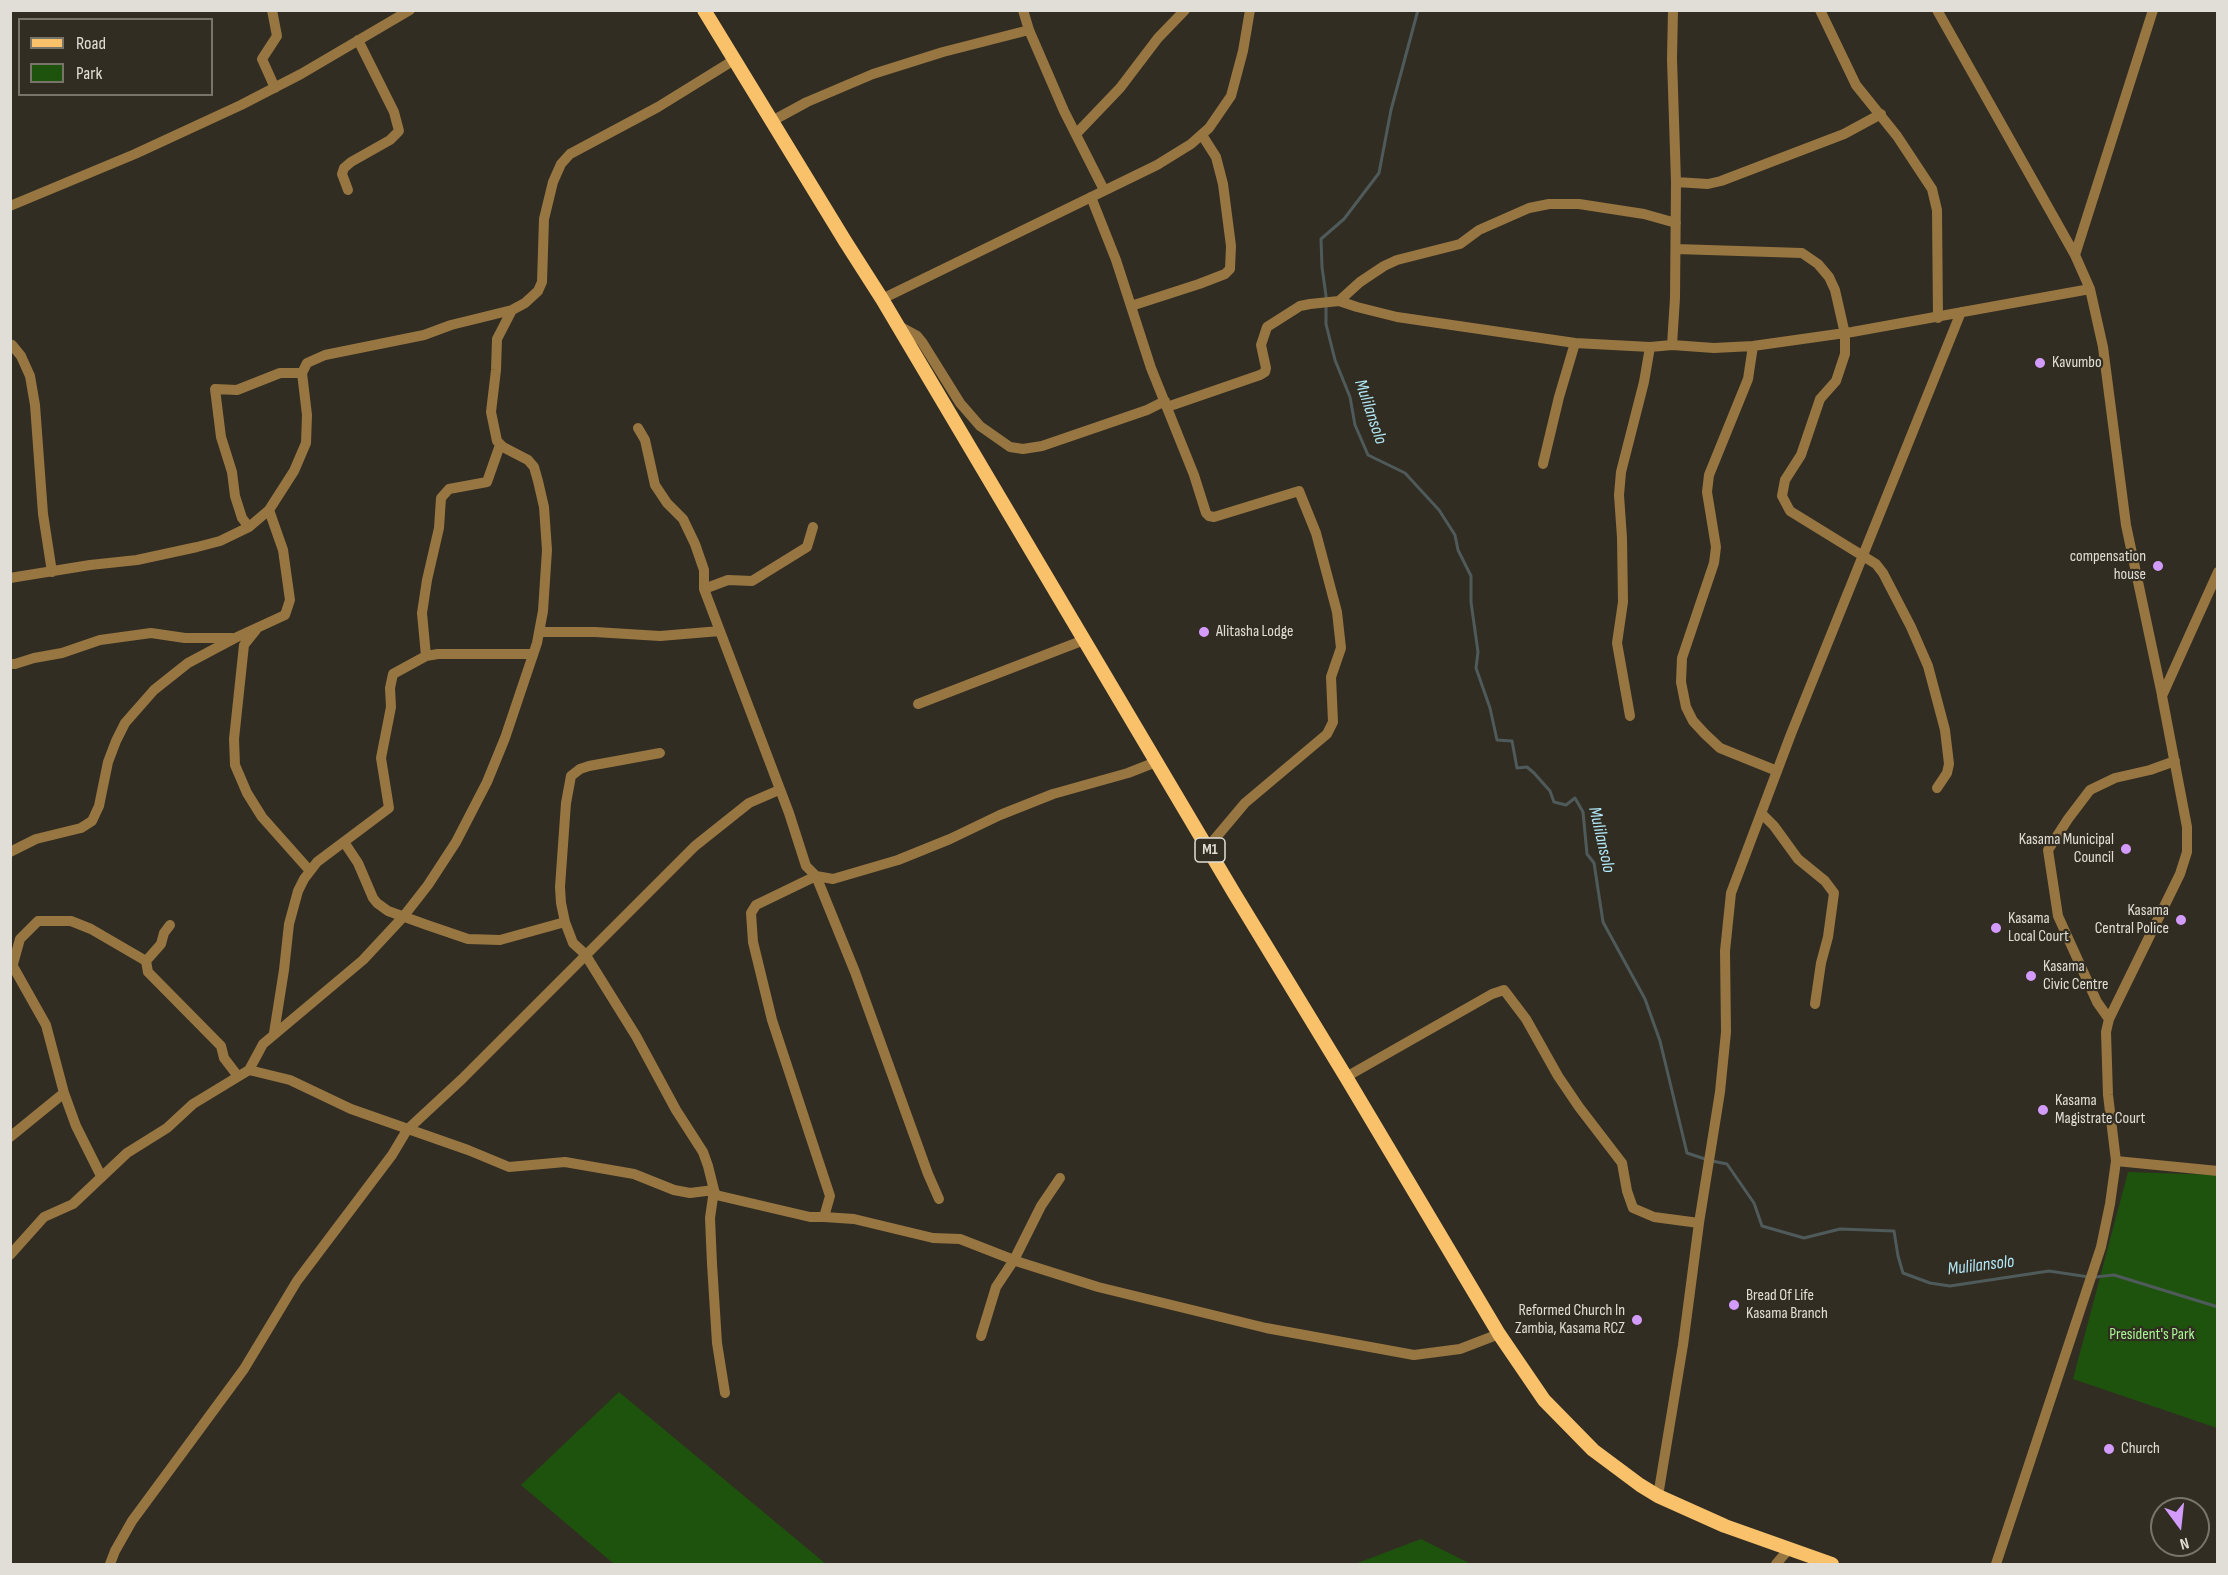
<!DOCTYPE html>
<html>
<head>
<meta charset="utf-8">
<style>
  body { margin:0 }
  #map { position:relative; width:2228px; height:1575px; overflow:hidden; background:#322d22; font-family:"Sofia Sans Condensed",sans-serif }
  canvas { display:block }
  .frame { position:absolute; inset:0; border:12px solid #e0ded6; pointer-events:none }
  .legend { position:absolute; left:18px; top:18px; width:195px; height:78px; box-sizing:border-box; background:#322d22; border:2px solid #78746a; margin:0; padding:8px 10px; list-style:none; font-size:18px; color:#e0ded6 }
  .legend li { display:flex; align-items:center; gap:12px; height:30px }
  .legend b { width:30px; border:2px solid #78746a }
  .north { position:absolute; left:2150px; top:1497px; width:60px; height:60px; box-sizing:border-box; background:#322d22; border:2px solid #78746a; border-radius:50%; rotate:165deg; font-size:16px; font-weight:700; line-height:24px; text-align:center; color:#e0ded6 }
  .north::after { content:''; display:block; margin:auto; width:21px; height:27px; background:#d39cfc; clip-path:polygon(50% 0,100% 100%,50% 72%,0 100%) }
</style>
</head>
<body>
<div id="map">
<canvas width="2228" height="1575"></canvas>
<div class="frame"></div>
<ul class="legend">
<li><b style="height:8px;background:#f8c16a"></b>Road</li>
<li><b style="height:16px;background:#1e530d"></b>Park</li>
</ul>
<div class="north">N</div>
</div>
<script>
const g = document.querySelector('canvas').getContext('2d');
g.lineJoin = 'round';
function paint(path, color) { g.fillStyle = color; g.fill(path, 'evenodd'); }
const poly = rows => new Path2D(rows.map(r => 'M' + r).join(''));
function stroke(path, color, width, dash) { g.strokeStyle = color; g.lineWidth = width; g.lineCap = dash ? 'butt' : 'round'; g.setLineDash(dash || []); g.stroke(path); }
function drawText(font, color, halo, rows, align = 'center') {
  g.font = font + ' "Sofia Sans Condensed",sans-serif'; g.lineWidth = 4.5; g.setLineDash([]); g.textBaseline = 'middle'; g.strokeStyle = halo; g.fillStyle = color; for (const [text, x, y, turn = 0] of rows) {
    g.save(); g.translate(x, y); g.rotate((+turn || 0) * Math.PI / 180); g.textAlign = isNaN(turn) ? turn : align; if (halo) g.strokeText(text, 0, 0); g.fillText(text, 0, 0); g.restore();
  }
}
const green = poly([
  [2128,1172,2217,1175,2217,1428,2073,1379],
  [619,1392,826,1564,614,1564,521,1485],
  [1421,1539,1471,1564,1355,1564]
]);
const stream = poly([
  [1418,10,1391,110,1379,173,1344,219,1321,239,1322,267,1326,296,1326,324,1335,360,1350,397,1355,425,1368,455,1405,473,1439,510,1455,535,1458,550,1471,576,1471,602,1478,652,1476,668,1490,708,1497,740,1512,741,1517,768,1527,767,1534,773,1550,791,1554,802,1566,805,1575,798,1583,812,1587,854,1594,863,1603,922,1645,999,1660,1041,1687,1153,1705,1159],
  [1712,1161,1727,1164,1754,1203,1762,1226,1804,1238,1840,1229,1894,1231,1898,1256,1903,1273,1930,1283,1950,1286,2049,1271,2089,1277],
  [2095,1277,2114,1275,2218,1307]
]);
const minor = poly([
  [272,10,277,36,262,59,275,88],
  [1023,10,1029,30,1064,111,1104,190],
  [1820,10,1856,85,1897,136,1932,189,1937,210,1938,318],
  [1937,10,2075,255,2090,289,2103,347,2126,525,2162,695],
  [772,121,807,102,873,74,943,52,1029,30],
  [1076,134,1120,88,1158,38,1185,10],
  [1676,182,1708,184,1721,181,1844,134,1881,114],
  [348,190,342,174,344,168,351,162,390,140,399,131,394,112,358,40],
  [1091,197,1116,260,1151,368,1194,475,1206,513,1209,516,1214,517,1299,491,1316,533,1337,612,1341,648,1331,677,1333,722,1327,734,1245,803,1208,847],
  [10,206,135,154,241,105,301,74,410,10],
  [1676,249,1802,253,1818,264,1829,277,1835,290,1845,334,1845,354,1836,381,1820,399,1801,455,1785,480,1782,496,1790,511,1876,564,1883,573,1911,627,1928,666,1945,730,1949,764,1947,773,1937,788],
  [2075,255,2153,10],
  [882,299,1157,165,1191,144,1209,128,1231,96,1243,51,1250,10],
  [1339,301,1360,282,1384,266,1397,260,1460,244,1479,230,1529,208,1549,204,1579,204,1644,214,1676,223],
  [1131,306,1199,284,1225,274,1230,269,1231,246,1223,184,1216,157,1202,135],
  [897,325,917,336,922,342,960,403,980,426,1010,447,1023,449,1042,446,1147,410,1165,401],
  [1672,345,1675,298,1676,182,1672,59,1673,10],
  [10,346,12,345,21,356,30,376,35,405,43,514,52,572],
  [1753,346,1748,379,1709,475,1707,492,1716,547,1714,563,1682,658,1681,682,1686,707,1693,721,1705,734,1720,748,1777,771],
  [1167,407,1260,375,1265,372,1266,368,1261,345,1267,327,1300,306,1310,304,1339,301,1357,307,1397,317,1575,343,1650,347,1672,345,1714,348,1753,346,1852,332,2090,289],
  [638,428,645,440,655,485,667,503,683,519,695,544,704,570,704,589,789,813,806,866,816,876,855,972,928,1174,939,1199],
  [1543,464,1559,397,1575,343],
  [249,527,242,518,235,496,232,472,221,437,215,389,237,390,280,373,302,373],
  [10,578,90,565,137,560,197,547,220,541,249,527,269,510,294,471,306,443,307,415,302,373,307,363,325,355,424,335,451,325,512,310,525,303,538,291,542,282,544,219,553,182,561,164,570,154,658,107,734,60],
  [704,589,728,580,752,581,807,547,813,527],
  [256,630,244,645,234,739,235,765,247,793,262,817,310,871],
  [539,632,595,632,660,636,720,631],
  [426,656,422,613,427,580,439,528,441,498,449,489,487,482,500,445],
  [10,664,15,664,34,658,62,653,100,640,151,633,185,638,232,638],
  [918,704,1084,640],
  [1630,716,1617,643,1623,602,1622,538,1619,495,1621,472,1644,382,1650,347],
  [660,753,589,766,580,769,571,776,566,803,560,887,561,903,565,922,573,943,585,954,636,1036,676,1110,703,1152,708,1166,714,1190,710,1218,712,1264,717,1343,725,1393],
  [1761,813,1774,826,1798,859,1825,881,1834,893,1828,937,1821,963,1815,1004],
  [344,842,358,863,373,898,377,903,388,911,427,925,468,939,500,940,565,922],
  [10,852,36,839,81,828,92,821,99,806,108,762,116,741,125,723,154,690,188,663,235,638,285,615,290,600,283,550,269,510],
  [170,925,164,933,161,944,146,961,148,972,221,1046,224,1058,237,1075],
  [10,961,46,1025,64,1093,76,1126,101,1176],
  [13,964,20,939,38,921,71,921,91,929,146,961],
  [2109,1019,2097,1002,2058,916,2048,850,2068,819,2090,790,2115,778,2150,770,2175,761],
  [274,1033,284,970,289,924,298,891,304,879,317,862,389,808,381,758,391,707,390,688,393,674,426,656,438,654,533,654],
  [249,1070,290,1080,351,1109,468,1150,509,1167,565,1162,634,1174,674,1190,690,1193,714,1190,716,1195,810,1217,824,1217,830,1196,772,1020,753,942,751,913,756,905,816,876,833,879,898,860,950,839,1000,815,1053,794,1128,773,1156,762],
  [1346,1077,1492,994,1504,990,1526,1019,1558,1076,1579,1107,1622,1163,1627,1191,1633,1208,1654,1217,1699,1223],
  [10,1137,64,1093],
  [2116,1161,2218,1171],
  [824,1217,854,1219,933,1238,960,1239,1019,1262,1098,1287,1266,1328,1414,1355,1460,1349,1499,1334],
  [10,1255,44,1217,73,1204,127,1153,167,1128,193,1104,249,1070,263,1044,363,960,403,917,428,885,456,842,487,782,505,738,537,643,543,611,547,550,544,507,538,481,534,467,528,460,503,447,497,441,491,412,496,370,497,339,512,310],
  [981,1336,996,1287,1014,1260,1041,1206,1060,1178],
  [1658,1496,1683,1345,1699,1223,1720,1092,1726,1032,1725,951,1731,893,1791,734,1961,312],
  [110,1564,115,1551,132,1521,244,1369,297,1281,392,1155,407,1130,462,1079,695,846,749,803,779,790],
  [1776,1564,1789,1549],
  [1996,1564,2101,1247,2110,1204,2116,1161,2108,1095,2106,1032,2109,1019,2180,874,2187,852,2187,827,2162,696,2218,572]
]);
const major = poly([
  [704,10,845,241,882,299,1234,893,1346,1077,1499,1334,1544,1400,1593,1450,1640,1485,1658,1496,1725,1526,1832,1564]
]);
const markers = [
  [2040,363,6,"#d39cfc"],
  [2158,566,6,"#d39cfc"],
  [1204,632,6,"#d39cfc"],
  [2126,849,6,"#d39cfc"],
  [2181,920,6,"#d39cfc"],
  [1996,928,6,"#d39cfc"],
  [2031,976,6,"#d39cfc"],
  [2043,1110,6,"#d39cfc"],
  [1734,1305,6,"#d39cfc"],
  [1637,1320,6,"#d39cfc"],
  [2109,1449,6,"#d39cfc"]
];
const shields = [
  [1210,850,30]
];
const shieldNames = [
  ["M1",1210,850]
];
const poiNames = [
  ["Kavumbo",2052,363],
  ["compensation",2146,557,"right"],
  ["house",2146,575,"right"],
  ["Alitasha Lodge",1216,632],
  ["Kasama Municipal",2114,840,"right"],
  ["Council",2114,858,"right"],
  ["Kasama",2169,911,"right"],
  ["Central Police",2169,929,"right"],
  ["Kasama",2008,919],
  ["Local Court",2008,937],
  ["Kasama",2043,967],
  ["Civic Centre",2043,985],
  ["Kasama",2055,1101],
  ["Magistrate Court",2055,1119],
  ["Bread Of Life",1746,1296],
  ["Kasama Branch",1746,1314],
  ["Reformed Church In",1625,1311,"right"],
  ["Zambia, Kasama RCZ",1625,1329,"right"],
  ["Church",2121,1449]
];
const parkNames = [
  ["President's Park",2152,1335]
];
const waterNames = [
  ["Mulilansolo",1370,412,71],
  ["Mulilansolo",1601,840,77],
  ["Mulilansolo",1981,1266,-7]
];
paint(green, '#1e530d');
stroke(stream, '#4f5a5b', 3);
stroke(minor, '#977642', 10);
stroke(major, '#f8c16a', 14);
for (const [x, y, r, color] of markers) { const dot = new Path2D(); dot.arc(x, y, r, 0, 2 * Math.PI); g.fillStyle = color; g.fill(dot); stroke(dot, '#322d22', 2); }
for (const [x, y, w] of shields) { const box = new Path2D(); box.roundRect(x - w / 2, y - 12, w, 24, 4.5); g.fillStyle = '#322d22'; g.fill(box); stroke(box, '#e0ded6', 1.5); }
drawText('bold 15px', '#e0ded6', null, shieldNames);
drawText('16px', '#e0ded6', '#322d22', poiNames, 'left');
drawText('16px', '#a8f694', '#322d22', parkNames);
drawText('italic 18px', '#b1e7f7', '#322d22', waterNames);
</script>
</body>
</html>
